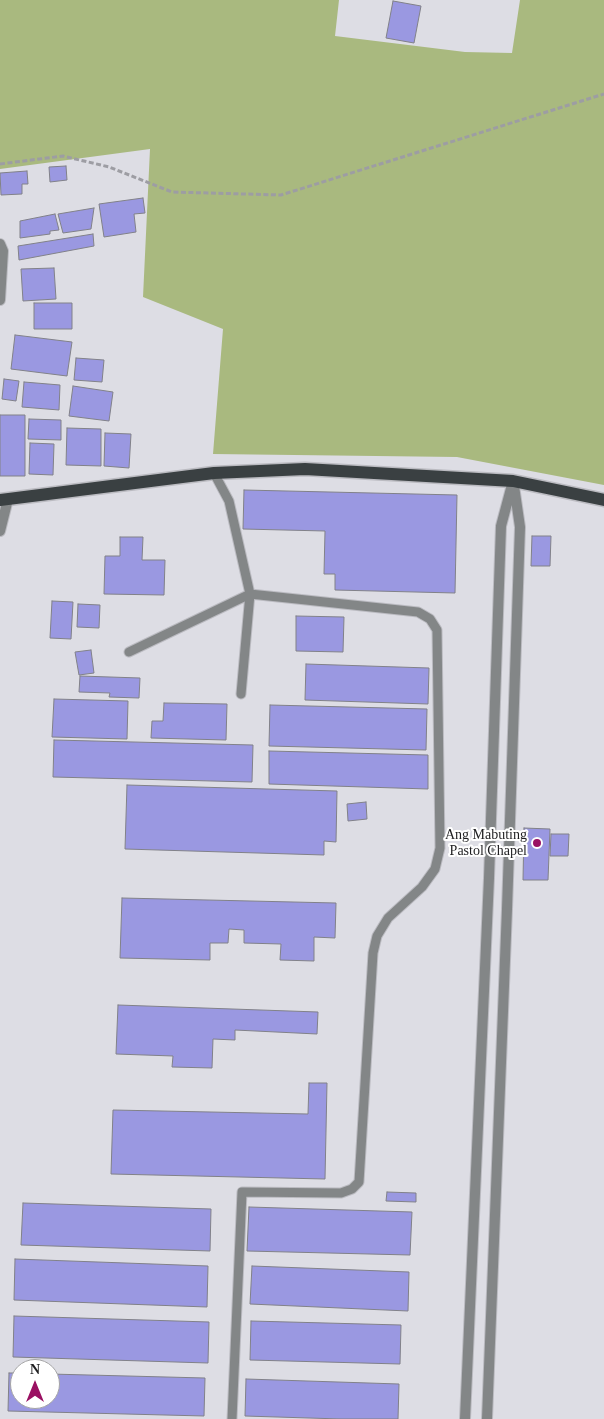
<!DOCTYPE html>
<html>
<head>
<meta charset="utf-8">
<style>
  body { margin:0 }
  #map { position:relative; width:604px; height:1419px; overflow:hidden; background:#dddde4; font-family:Georgia,serif }
  canvas { display:block }
  .north { position:absolute; left:10px; top:1359px; width:50px; height:50px; box-sizing:border-box; background:#fff; border:1px solid #a5a5a6; border-radius:50%; rotate:0deg; font-size:14px; font-weight:700; line-height:20px; text-align:center; color:#1e1e20 }
  .north::after { content:''; display:block; margin:auto; width:18px; height:22px; background:#9a1062; clip-path:polygon(50% 0,100% 100%,50% 72%,0 100%) }
</style>
</head>
<body>
<div id="map">
<canvas width="604" height="1419"></canvas>
<div class="north">N</div>
</div>
<script>
const ctx = document.querySelector('canvas').getContext('2d');
ctx.lineJoin = 'round';
function paint(path, color) { ctx.fillStyle = color; ctx.fill(path, 'evenodd'); }
const shape = rows => new Path2D(rows.map(r => 'M' + r).join(''));
function trace(path, color, width, dash) { ctx.strokeStyle = color; ctx.lineWidth = width; ctx.lineCap = dash ? 'butt' : 'round'; ctx.setLineDash(dash || []); ctx.stroke(path); }
function drawText(font, color, halo, rows, align = 'center') {
  ctx.font = font + ' Georgia,serif'; ctx.lineWidth = 4; ctx.setLineDash([]); ctx.textBaseline = 'middle'; ctx.strokeStyle = halo; ctx.fillStyle = color; for (const [text, x, y, turn = 0] of rows) {
    ctx.save(); ctx.translate(x, y); ctx.rotate((+turn || 0) * Math.PI / 180); ctx.textAlign = isNaN(turn) ? turn : align; if (halo) ctx.strokeText(text, 0, 0); ctx.fillText(text, 0, 0); ctx.restore();
  }
}
paint(shape([
  [0,0,339,0,335,36,465,52,512,53,520,0,604,0,604,485,457,457,213,454,223,329,143,297,150,149,0,169]
]), '#a9b97f');
const building = shape([
  [393,1,421,6,414,43,386,38,393,1],
  [66,166,67,180,50,182,49,167,66,166],
  [27,171,28,184,22,184,22,194,1,195,0,173,27,171],
  [143,198,145,213,134,214,136,232,104,237,99,204,143,198],
  [94,208,91,229,63,233,58,214,94,208],
  [55,214,59,230,50,231,50,234,20,238,20,221,55,214],
  [93,234,94,246,19,260,18,246,93,234],
  [54,268,56,299,23,301,21,269,54,268],
  [34,303,72,303,72,329,34,329,34,303],
  [15,335,72,342,67,376,11,369,15,335],
  [76,358,104,360,102,382,74,380,76,358],
  [4,379,19,381,16,401,2,399,4,379],
  [24,382,60,385,59,410,22,407,24,382],
  [73,386,113,392,109,421,69,416,73,386],
  [0,415,25,415,25,476,0,476,0,415],
  [29,419,61,420,61,440,28,439,29,419],
  [67,428,101,429,101,466,66,465,67,428],
  [105,433,131,434,129,468,104,466,105,433],
  [30,443,54,444,53,475,29,474,30,443],
  [244,490,457,495,455,593,335,590,335,574,324,574,325,531,243,529,244,490],
  [532,536,551,536,550,566,531,566,532,536],
  [120,537,143,537,142,560,165,560,164,595,104,594,105,556,120,556,120,537],
  [52,601,73,602,71,639,50,638,52,601],
  [78,604,100,605,99,628,77,627,78,604],
  [296,616,344,617,343,652,296,651,296,616],
  [91,650,94,673,79,675,75,652,91,650],
  [306,664,429,668,428,704,305,700,306,664],
  [80,676,140,678,139,698,109,697,110,693,79,692,80,676],
  [54,699,128,701,127,739,52,737,54,699],
  [164,703,227,704,226,740,151,738,152,721,163,721,164,703],
  [270,705,427,709,426,750,269,746,270,705],
  [54,740,253,745,252,782,53,777,54,740],
  [269,751,428,755,428,789,269,784,269,751],
  [127,785,337,791,336,842,324,841,324,855,125,849,127,785],
  [366,802,367,819,348,821,347,804,366,802],
  [524,828,550,829,548,880,523,880,524,828],
  [551,834,569,834,568,856,550,856,551,834],
  [122,898,336,903,335,938,314,937,314,961,280,960,281,944,244,943,244,930,229,929,228,943,210,943,210,960,120,958,122,898],
  [118,1005,318,1012,317,1034,235,1030,235,1040,213,1039,212,1068,172,1067,173,1056,116,1054,118,1005],
  [309,1083,327,1083,325,1179,111,1174,113,1110,308,1114,309,1083],
  [387,1192,416,1193,416,1202,386,1201,387,1192],
  [23,1203,211,1209,210,1251,21,1245,23,1203],
  [249,1207,412,1212,410,1255,247,1251,249,1207],
  [15,1259,208,1266,207,1307,14,1300,15,1259],
  [252,1266,409,1272,408,1311,250,1304,252,1266],
  [14,1316,209,1322,208,1363,13,1357,14,1316],
  [251,1321,401,1325,400,1364,250,1360,251,1321],
  [9,1373,20,1373,20,1399,50,1399,50,1374,205,1378,204,1416,8,1411,9,1373],
  [246,1379,399,1384,398,1419,341,1419,245,1416,246,1379]
]);
paint(building, '#9a98e1');
trace(building, '#818188', 1);
const service = shape([
  [214,473,229,501,250,594,418,612,430,619,437,630,440,848,435,869,422,887,388,918,377,936,373,953,359,1182,352,1189,341,1193,242,1192,232,1419],
  [129,652,250,594],
  [241,694,250,594]
]);
const minor = shape([
  [0,244,3,251,0,300],
  [0,531,8,499],
  [465,1419,489,878,501,526,513,481],
  [487,1419,507,909,520,527,514,486]
]);
const primary = shape([
  [0,500,214,473,305,469,513,481,604,500]
]);
trace(service, '#bbbbc1', 11);
trace(minor, '#bbbbc1', 12);
trace(primary, '#bbbbc1', 15);
trace(shape([
  [0,164,63,156,109,167,172,192,281,195,604,94]
]), '#9d9da3', 3, [5, 2.5]);
trace(service, '#838687', 9);
trace(minor, '#838687', 10);
trace(primary, '#3a4042', 12);
for (const [x, y, r, color] of [
  [537,843,5,"#9a1062"]
]) { const dot = new Path2D(); dot.arc(x, y, r, 0, 2 * Math.PI); ctx.fillStyle = color; ctx.fill(dot); trace(dot, '#fff', 2); }
drawText('14px', '#1e1e20', '#fff', [
  ["Ang Mabuting",527,835],
  ["Pastol Chapel",527,851]
], 'right');
</script>
</body>
</html>
